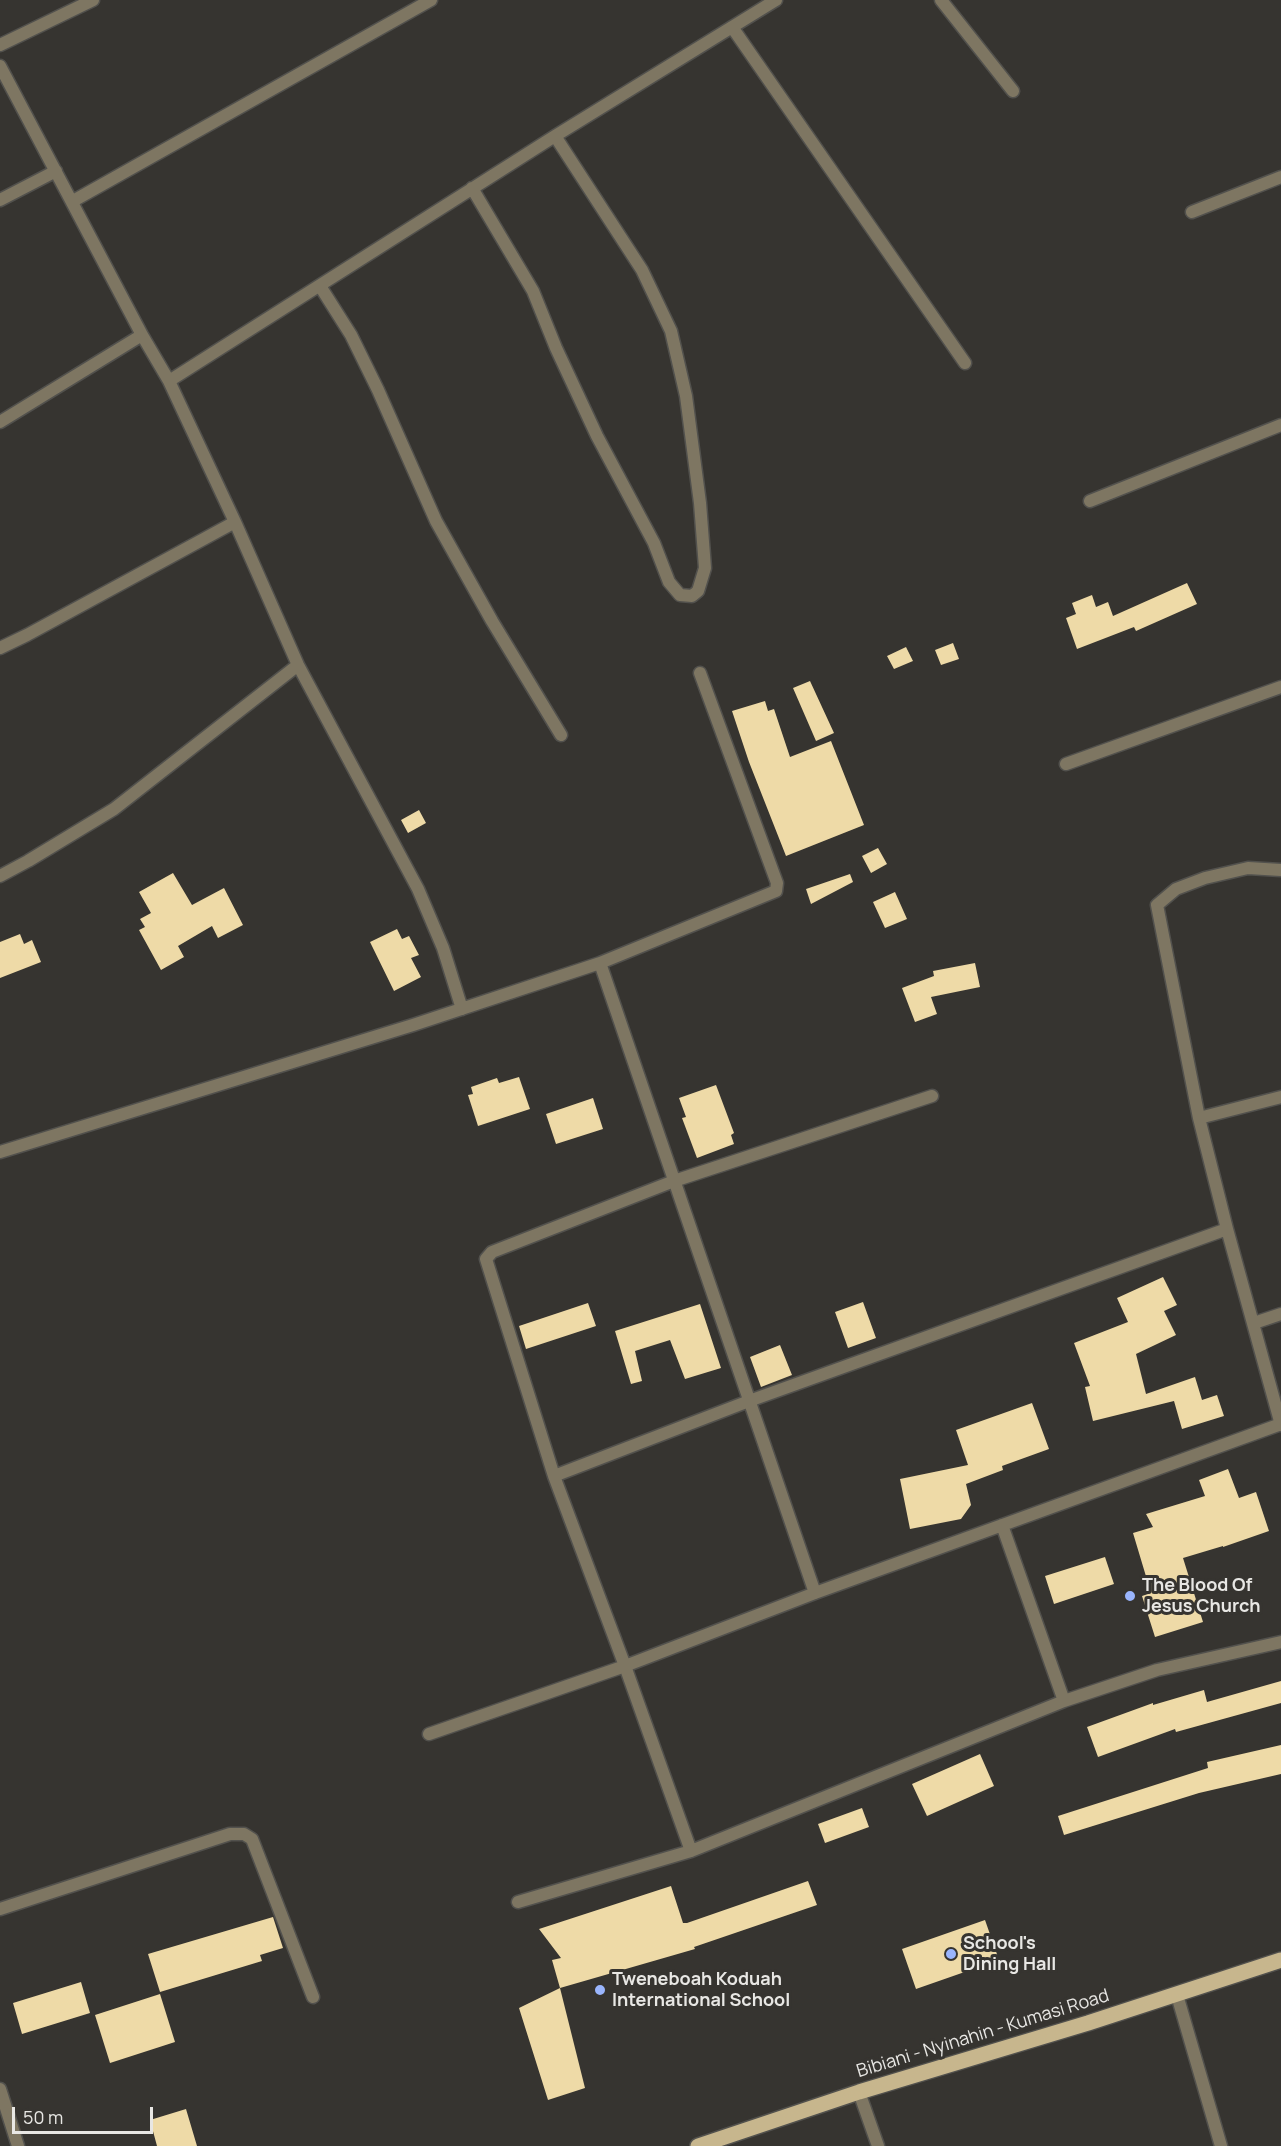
<!DOCTYPE html>
<html>
<head>
<meta charset="utf-8">
<style>
  body { margin:0 }
  #map { position:relative; width:1281px; height:2146px; overflow:hidden; background:#363430; font-family:Manrope,sans-serif }
  canvas { display:block }
  .scale { position:absolute; left:12px; top:2107px; width:141px; height:27px; box-sizing:border-box; border:3px solid #e8e7e4; border-top:0; padding-left:8px; font-size:18px; line-height:21px; white-space:nowrap; color:#e8e7e4; -webkit-text-stroke:4px #363430; paint-order:stroke }
</style>
</head>
<body>
<div id="map">
<canvas width="1281" height="2146"></canvas>
<div class="scale">50 m</div>
</div>
<script>
const ctx = document.querySelector('canvas').getContext('2d');
ctx.lineJoin = 'round';
function paint(path, color) { ctx.fillStyle = color; ctx.fill(path, 'evenodd'); }
const shape = rows => new Path2D(rows.map(r => 'M' + r).join(''));
function trace(path, color, width, dash) { ctx.strokeStyle = color; ctx.lineWidth = width; ctx.lineCap = dash ? 'butt' : 'round'; ctx.setLineDash(dash || []); ctx.stroke(path); }
function drawText(font, color, halo, rows, align = 'center') {
  ctx.font = font + ' Manrope,sans-serif'; ctx.lineWidth = 6; ctx.setLineDash([]); ctx.textBaseline = 'middle'; ctx.strokeStyle = halo; ctx.fillStyle = color; for (const [text, x, y, turn = 0] of rows) {
    ctx.save(); ctx.translate(x, y); ctx.rotate((+turn || 0) * Math.PI / 180); ctx.textAlign = isNaN(turn) ? turn : align; if (halo) ctx.strokeText(text, 0, 0); ctx.fillText(text, 0, 0); ctx.restore();
  }
}
paint(shape([
  [1187,583,1197,604,1136,631,1134,627,1077,649,1066,618,1076,614,1072,603,1092,595,1096,607,1108,602,1113,616],
  [953,643,959,659,941,665,935,650],
  [906,647,913,661,894,669,887,656],
  [810,681,834,733,816,741,793,688],
  [765,701,768,711,774,709,790,757,831,741,864,825,786,856,749,762,732,711],
  [419,810,426,823,408,833,401,820],
  [878,848,887,864,871,873,862,856],
  [173,873,192,905,224,888,243,925,218,938,212,926,178,946,184,957,161,970,139,930,145,927,140,919,151,913,139,892],
  [850,874,853,882,811,904,806,889],
  [895,892,907,919,885,928,873,902],
  [397,929,402,939,409,936,419,955,411,958,421,977,394,991,370,942],
  [20,934,24,944,32,940,41,962,0,978,0,942],
  [975,963,980,987,931,997,937,1014,915,1022,902,988,934,976,933,971],
  [519,1077,530,1109,478,1126,468,1095,473,1094,471,1087,497,1078,499,1083],
  [716,1085,734,1133,731,1135,734,1144,697,1158,682,1118,686,1117,679,1098],
  [593,1098,603,1129,556,1144,546,1114],
  [1163,1277,1177,1305,1164,1311,1176,1335,1136,1354,1146,1394,1195,1377,1202,1400,1217,1395,1224,1416,1182,1429,1174,1401,1093,1421,1085,1387,1090,1386,1074,1343,1128,1322,1117,1298],
  [863,1302,876,1338,848,1348,835,1312],
  [588,1303,596,1326,526,1349,519,1326],
  [700,1304,721,1368,685,1379,670,1340,635,1351,642,1381,631,1384,615,1331],
  [780,1345,792,1375,761,1387,750,1357],
  [1032,1403,1049,1449,1002,1466,1003,1470,966,1484,971,1505,961,1519,910,1529,900,1479,968,1465,956,1430],
  [1228,1469,1239,1498,1256,1492,1269,1531,1223,1547,1223,1546,1183,1558,1203,1622,1155,1637,1142,1596,1151,1593,1133,1533,1153,1527,1146,1514,1205,1496,1199,1480],
  [1105,1557,1114,1584,1054,1604,1045,1576],
  [1281,1681,1281,1703,1176,1732,1175,1729,1098,1757,1087,1727,1153,1703,1153,1705,1204,1690,1207,1702],
  [1281,1745,1281,1774,1199,1793,1064,1835,1058,1816,1208,1768,1207,1762],
  [980,1754,994,1786,927,1816,912,1784],
  [862,1808,869,1827,825,1843,818,1824],
  [808,1881,817,1905,694,1947,695,1949,560,1988,552,1960,561,1958,539,1929,671,1886,683,1923,687,1923],
  [273,1917,283,1948,260,1955,262,1961,160,1992,148,1954],
  [985,1920,999,1960,916,1989,902,1949],
  [81,1982,90,2013,22,2034,13,2003],
  [560,1988,585,2088,548,2100,519,2008],
  [160,1994,175,2042,110,2063,95,2015],
  [186,2109,197,2146,157,2146,150,2120]
]), '#eedaa7');
const street = shape([
  [941,0,1013,91],
  [732,27,965,363],
  [0,45,93,0],
  [0,66,142,335,169,381,235,522,298,665,418,889,443,948,462,1009],
  [472,188,533,291,556,348,597,436,654,543,669,582,680,595,692,596,698,591,705,568,700,503,686,396,671,331,642,270,555,136],
  [0,200,56,171],
  [73,201,431,0],
  [1192,212,1281,177],
  [320,286,351,335,378,390,436,521,492,621,561,735],
  [169,381,555,136,776,0],
  [0,422,142,335],
  [1090,501,1281,425],
  [0,648,27,635,235,522],
  [1066,764,1281,687],
  [1281,870,1248,868,1205,878,1176,889,1157,905,1199,1118,1227,1229,1281,1425],
  [0,876,28,861,114,809,298,665],
  [600,963,815,1593],
  [1199,1118,1281,1097],
  [0,1152,413,1025,600,963,776,891,777,883,700,673],
  [1254,1323,1281,1314],
  [554,1476,749,1401,1227,1229],
  [1002,1525,1064,1701],
  [429,1734,625,1666,815,1593,1281,1424],
  [691,1851,625,1666,554,1476,486,1259,492,1252,674,1181,932,1096],
  [518,1902,691,1851,1064,1701,1157,1670,1281,1642],
  [0,1909,230,1834,244,1834,252,1839,313,1997],
  [1177,1995,1221,2146],
  [0,2089,18,2146],
  [859,2092,878,2146]
]);
const primary = shape([
  [698,2146,859,2092,1088,2023,1281,1960]
]);
trace(street, '#52514d', 15);
trace(primary, '#52514d', 18);
trace(street, '#7e7662', 12);
trace(primary, '#c7b68d', 15);
for (const [x, y, r, color] of [
  [1130,1596,6,"#9ab5fd"],
  [951,1954,6,"#9ab5fd"],
  [600,1990,6,"#9ab5fd"]
]) { const dot = new Path2D(); dot.arc(x, y, r, 0, 2 * Math.PI); ctx.fillStyle = color; ctx.fill(dot); trace(dot, '#363430', 2); }
drawText('bold 18px', '#e8e7e4', '#363430', [
  ["The Blood Of",1142,1586],
  ["Jesus Church",1142,1607],
  ["School's",963,1944],
  ["Dining Hall",963,1965],
  ["Tweneboah Koduah",612,1980],
  ["International School",612,2001]
], 'left');
drawText('18px', '#e8e7e4', '#363430', [
  ["Bibiani - Nyinahin - Kumasi Road",983,2034,-17]
]);
</script>
</body>
</html>
